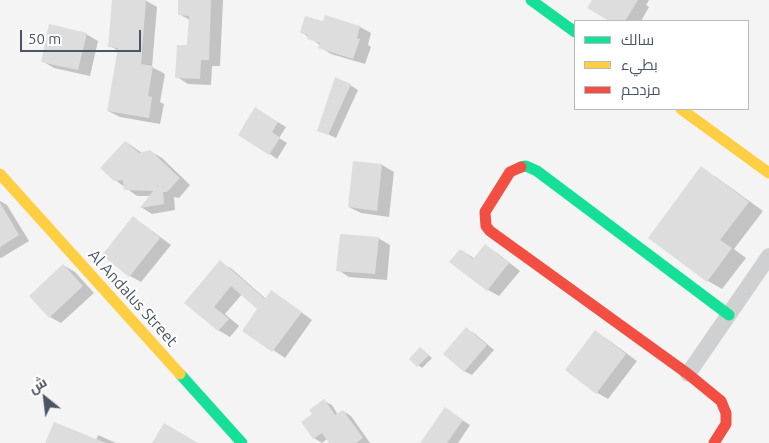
<!DOCTYPE html>
<html>
<head>
<meta charset="utf-8">
<style>
  body { margin:0 }
  #map { position:relative; width:769px; height:443px; overflow:hidden; background:#f4f4f4; font-family:Ubuntu,Cairo,sans-serif }
  canvas { display:block }
  .legend { position:absolute; left:574px; top:20px; width:175px; height:90px; box-sizing:border-box; background:#fff; border:1px solid #b7bbc0; margin:0; padding:6px 9px; list-style:none; font-size:15px; color:#4a5661 }
  .legend li { display:flex; align-items:center; gap:10px; height:25px }
  .legend b { width:25px; border:1px solid #b7bbc0 }
  .north { position:absolute; left:20px; top:373px; width:50px; height:50px; -webkit-text-stroke:4px #fff; paint-order:stroke; rotate:331deg; font-size:14px; font-weight:700; line-height:20px; text-align:center; color:#4a5661 }
  .north::after { content:''; display:block; margin:auto; width:18px; height:22px; background:#4a5661; clip-path:polygon(50% 0,100% 100%,50% 72%,0 100%) }
  .scale { position:absolute; left:20px; top:30px; width:121px; height:22px; box-sizing:border-box; border:2px solid #4a5661; border-top:0; padding-left:6px; font-size:15px; line-height:18px; white-space:nowrap; color:#4a5661; -webkit-text-stroke:4px #fff; paint-order:stroke }
</style>
</head>
<body>
<div id="map">
<canvas width="769" height="443"></canvas>
<ul class="legend">
<li><b style="height:6px;background:#16e098"></b>سالك</li>
<li><b style="height:6px;background:#ffcf43"></b>بطيء</li>
<li><b style="height:6px;background:#f24e42"></b>مزدحم</li>
</ul>
<div class="north">ش</div>
<div class="scale">50 m</div>
</div>
<script>
const ctx = document.querySelector('canvas').getContext('2d');
ctx.lineJoin = 'round';
function paint(path, color) { ctx.fillStyle = color; ctx.fill(path, 'evenodd'); }
const shape = rows => new Path2D(rows.map(r => 'M' + r).join(''));
function trace(path, color, width, dash) { ctx.strokeStyle = color; ctx.lineWidth = width; ctx.lineCap = dash ? 'butt' : 'round'; ctx.setLineDash(dash || []); ctx.stroke(path); }
function drawText(font, color, halo, rows, align = 'center') {
  ctx.font = font + ' Ubuntu,sans-serif'; ctx.lineWidth = 4; ctx.setLineDash([]); ctx.textBaseline = 'middle'; ctx.strokeStyle = halo; ctx.fillStyle = color; for (const [text, x, y, turn = 0] of rows) {
    ctx.save(); ctx.translate(x, y); ctx.rotate((+turn || 0) * Math.PI / 180); ctx.textAlign = isNaN(turn) ? turn : align; if (halo) ctx.strokeText(text, 0, 0); ctx.fillText(text, 0, 0); ctx.restore();
  }
}
paint(shape([
  [113,0,145,0,157,7,152,67,165,74,160,102,164,104,160,124,120,117,108,111,119,51,110,46],
  [180,0,223,0,220,66,212,66,211,85,188,84,177,77,188,47,190,20,179,14],
  [593,0,649,0,646,5,649,7,641,21,611,21,588,8],
  [326,16,360,27,371,33,368,45,371,47,365,64,331,54,320,47,320,45,301,32,324,23],
  [86,34,98,41,90,76,54,68,42,61],
  [350,85,358,90,336,138,319,130],
  [256,109,286,127,279,138,287,143,277,159,270,154],
  [126,142,142,153,150,151,162,158,190,185,179,198,174,197,175,210,152,214,141,207,150,196,137,196,115,180],
  [354,162,382,165,394,172,389,217,361,213,349,207],
  [701,168,716,177,763,211,734,249,746,258,722,289,708,281],
  [0,201,7,205,29,241,1,258,0,257],
  [133,218,144,225,171,245,141,282,130,276],
  [378,238,390,245,387,280,349,277,338,270],
  [485,246,497,253,520,271,499,296,488,290,461,250,475,259],
  [220,262,232,269,266,299,283,299,312,320,285,358,244,330,259,309,242,294,225,314,239,326,230,337,218,330,186,302],
  [63,265,75,272,94,293,61,323,50,317],
  [466,329,474,333,494,350,472,375,464,371],
  [595,332,607,339,637,361,608,399,596,392],
  [420,348,432,358,422,368,410,359],
  [324,401,332,405,338,415,343,411,351,416,370,443,330,443,327,439,322,443,314,438,313,414],
  [453,414,470,425,458,443,427,443],
  [98,435,116,443,46,443,96,440]
]), '#0003');
paint(shape([
  [112,0,146,0,141,64,153,66,148,96,152,97,149,118,107,111,118,48,108,47],
  [178,0,211,0,209,60,201,60,200,79,175,78,177,45,187,45,189,16,178,15],
  [592,0,638,0,625,21,609,21,587,8],
  [325,15,360,26,357,38,360,39,353,59,318,48,320,43,307,39,308,35,300,33,305,16,323,21],
  [49,24,87,33,78,70,41,62],
  [335,77,351,84,328,135,317,131],
  [255,107,278,122,272,132,280,138,269,155,238,135],
  [125,141,139,153,150,150,180,178,167,192,163,192,164,204,140,208,153,191,124,190,123,180,114,181,100,168],
  [353,161,382,164,377,211,348,207],
  [701,166,749,202,720,240,732,248,707,282,648,238],
  [0,203,19,235,0,247],
  [133,216,160,238,129,277,102,255],
  [340,234,379,237,375,274,336,271],
  [485,244,509,263,487,291,449,262,460,249,473,259],
  [220,260,265,299,271,290,302,312,272,352,242,331,257,309,231,286,214,307,229,319,218,331,184,303],
  [63,264,83,286,49,318,29,296],
  [466,327,487,345,464,372,443,354],
  [595,330,626,354,596,394,565,370],
  [420,347,429,355,417,367,409,359],
  [324,399,335,415,343,410,363,438,356,443,329,443,322,433,313,439,301,422,312,414,309,410],
  [445,407,463,420,447,443,420,443],
  [54,422,106,443,45,443],
  [164,423,198,443,152,443]
]), '#ddddde');
trace(shape([
  [688,374,769,256]
]), '#ced0d2', 16);
trace(shape([
  [531,0,575,32],
  [521,167,526,166,537,171,729,315],
  [180,374,242,443]
]), '#16e098', 11);
trace(shape([
  [681,109,769,173],
  [0,174,180,374]
]), '#ffcf43', 11);
trace(shape([
  [521,167,510,172,485,212,486,226,490,231,688,374,721,401,726,413,726,424,714,443]
]), '#f24e42', 11);
drawText('16px', '#4a5661', '#fff', [
  ["Al Andalus Street",133,298,48]
]);
</script>
</body>
</html>
